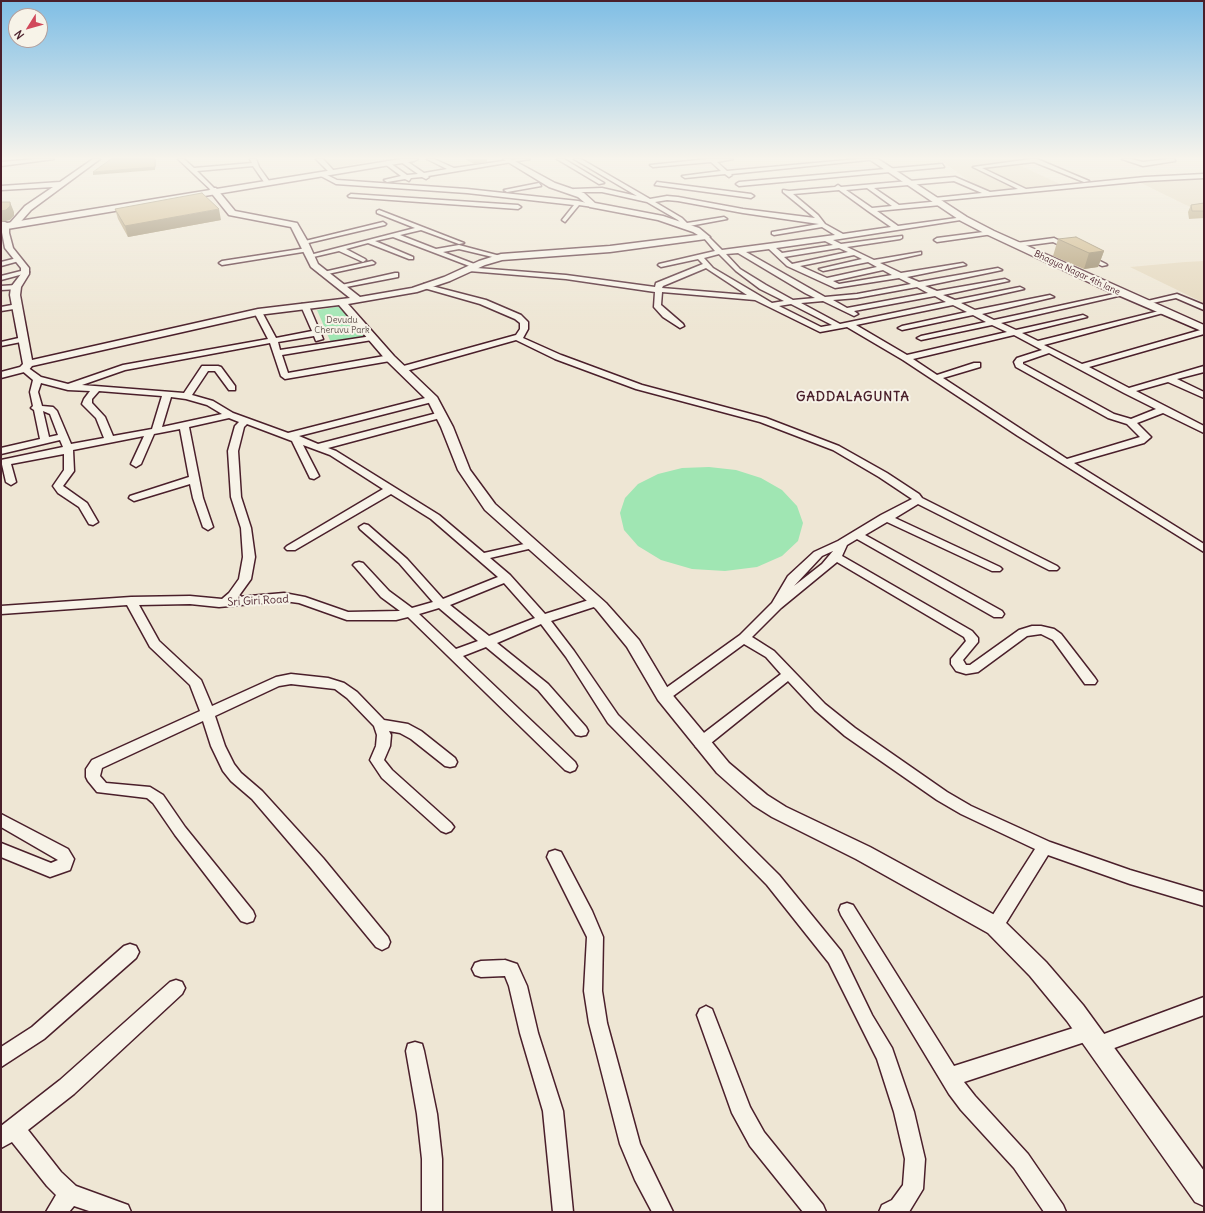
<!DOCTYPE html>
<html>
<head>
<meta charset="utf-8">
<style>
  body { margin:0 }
  #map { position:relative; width:1205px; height:1213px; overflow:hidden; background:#eee6d4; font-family:Delius,sans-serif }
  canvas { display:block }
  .frame { position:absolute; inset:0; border:2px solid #4a1f2b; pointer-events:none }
  .north { position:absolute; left:8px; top:8px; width:40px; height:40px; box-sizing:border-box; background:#f7f3e8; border:1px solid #b29e9c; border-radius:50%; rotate:233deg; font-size:11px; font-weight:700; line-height:16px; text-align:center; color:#4a1f2b }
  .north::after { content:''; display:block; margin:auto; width:14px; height:18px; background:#d1495b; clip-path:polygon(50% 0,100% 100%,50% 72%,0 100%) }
</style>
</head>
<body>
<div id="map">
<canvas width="1205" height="1213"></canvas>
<div class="frame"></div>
<div class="north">N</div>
</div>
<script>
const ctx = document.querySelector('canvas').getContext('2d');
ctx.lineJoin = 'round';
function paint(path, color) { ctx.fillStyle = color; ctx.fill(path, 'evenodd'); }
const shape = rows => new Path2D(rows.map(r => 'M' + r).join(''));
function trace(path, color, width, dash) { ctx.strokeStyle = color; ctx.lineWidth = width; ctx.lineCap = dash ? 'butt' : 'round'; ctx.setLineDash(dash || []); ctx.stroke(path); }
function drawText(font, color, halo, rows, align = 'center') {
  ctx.font = font + ' Delius,sans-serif'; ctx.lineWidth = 4; ctx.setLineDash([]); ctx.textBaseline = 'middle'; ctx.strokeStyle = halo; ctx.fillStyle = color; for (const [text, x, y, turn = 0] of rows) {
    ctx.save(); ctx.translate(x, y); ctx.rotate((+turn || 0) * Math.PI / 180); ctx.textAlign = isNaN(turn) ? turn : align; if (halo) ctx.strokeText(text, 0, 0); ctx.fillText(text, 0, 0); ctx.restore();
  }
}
paint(shape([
  [322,159,386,159,331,168],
  [939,159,1042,159,1015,163,1060,184,984,192],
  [1188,178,1204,178,1204,206,1190,207,1139,182],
  [1204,261,1204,303,1130,267,1185,262]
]), '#e4d7bc');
paint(shape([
  [347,305,373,340,332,345,317,310],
  [709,467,736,470,761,478,782,490,797,506,803,523,798,541,782,556,757,567,725,571,692,569,661,560,638,546,624,530,620,513,625,498,638,484,658,474,682,468]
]), '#a0e6b3');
const minor = shape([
  [36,159,54,159,1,166,1,162,36,159],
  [178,159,184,159,194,168,252,163,250,159,256,159,259,167,269,181,264,182,253,166,197,171,215,189,215,191,213,192,178,159],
  [427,159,434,159,454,168,517,159,530,159,428,176,429,177,426,179,422,177,411,178,409,181,405,179,387,182,384,180,401,176,385,164,387,161,407,175,418,174,401,162,401,160,405,160,424,173,447,169,427,159],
  [557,159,564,159,604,183,599,184,557,159],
  [574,159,581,159,650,199,667,196,678,197,743,209,815,218,783,192,783,190,789,191,835,187,838,185,841,187,955,177,990,192,1018,189,973,167,1031,159,1037,159,1089,181,1084,182,1034,162,982,168,1026,189,1145,177,1204,174,1204,178,1145,181,936,201,934,200,934,198,982,193,954,181,874,188,899,205,941,201,944,203,941,205,877,211,898,226,964,217,967,219,833,240,841,244,902,236,902,238,900,239,847,247,874,260,921,252,921,254,880,263,901,273,963,263,966,265,907,277,919,282,998,268,1002,270,925,286,937,291,1005,279,1009,281,943,295,955,300,1020,287,1024,289,961,303,975,310,1050,295,1054,297,982,314,994,320,1123,292,1127,294,1001,323,1016,330,1083,315,1087,317,1022,333,1038,341,1163,310,1167,312,1044,345,1082,364,1204,329,1204,334,1089,367,1129,388,1204,366,1204,372,1177,379,1204,392,1204,398,1168,382,1136,391,1204,426,1204,433,1163,413,1137,423,1151,437,1144,443,1074,463,1204,544,1204,552,1018,436,903,360,847,327,820,332,755,300,662,292,661,305,683,324,684,326,680,328,663,317,654,307,655,292,566,279,469,271,465,269,472,267,393,237,375,241,413,257,413,259,409,259,368,243,346,249,365,259,366,260,363,262,339,251,309,258,306,256,415,228,377,213,377,211,379,210,464,243,459,244,421,230,400,235,436,249,459,245,504,257,501,259,459,249,443,252,477,265,477,268,566,275,655,287,656,283,703,264,698,259,661,267,658,265,659,264,715,251,704,238,704,236,708,236,722,250,835,235,822,227,774,235,772,234,772,232,819,224,743,213,678,201,667,200,655,202,682,218,687,223,724,217,727,219,684,227,678,220,647,202,602,192,572,192,571,191,574,189,602,188,637,196,574,159],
  [867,188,892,206,872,208,846,190,867,188],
  [839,190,868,211,891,227,843,234,825,224,818,215,793,194,839,190],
  [825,241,833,245,782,253,776,248,825,241],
  [839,248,848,252,792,264,784,257,839,248],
  [769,249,787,266,835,288,899,278,911,284,857,294,825,297,746,252,769,249],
  [738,253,805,293,815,298,793,300,766,285,740,269,726,254,738,253],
  [719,254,736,271,760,289,784,301,772,303,762,297,713,268,704,258,719,254],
  [854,255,862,259,819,269,823,271,868,262,877,267,827,278,800,266,854,255],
  [706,268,709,270,747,295,662,288,663,286,706,268],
  [883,270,892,275,839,284,833,281,883,270],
  [917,287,928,293,847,308,833,300,857,298,917,287],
  [935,296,946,302,840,324,801,303,823,301,854,316,858,314,854,311,935,296],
  [791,304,832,325,821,327,779,306,791,304],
  [953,305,967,312,902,326,898,328,902,330,973,315,986,322,921,336,917,338,921,340,992,325,1007,332,907,355,856,325,953,305],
  [1014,335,1042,350,1017,358,1014,362,1016,367,1108,418,1127,424,1140,437,1067,459,943,378,980,367,980,363,974,363,937,375,913,359,1014,335],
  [1049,353,1124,393,1156,409,1131,419,1114,414,1023,364,1023,362,1049,353],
  [708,159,733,159,717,162,727,171,858,159,878,159,731,174,732,175,729,177,725,174,685,178,682,176,721,171,711,162,653,167,650,165,708,159],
  [1122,159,1131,159,1143,162,1168,159,1174,159,1175,161,1143,166,1122,159],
  [942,164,944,167,739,186,736,184,739,182,942,164],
  [319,173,323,173,337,180,467,189,578,201,596,205,593,207,579,205,565,222,562,220,574,205,467,193,336,184,319,175,319,173],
  [657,182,751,194,754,196,751,198,655,185,657,182],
  [539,183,541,186,507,192,504,190,539,183],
  [351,194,518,205,521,207,518,209,349,197,348,196,351,194],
  [383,222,386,224,385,225,304,244,301,242,383,222],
  [991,231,993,232,993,234,937,242,934,240,937,238,991,231],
  [1054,238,1106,264,1107,265,1102,266,1053,242,1016,247,1013,245,1016,243,1054,238],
  [307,248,310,250,309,251,222,265,219,263,222,261,307,248],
  [17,258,20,260,19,261,1,266,1,262,17,258],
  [372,261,375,263,374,264,323,275,319,273,372,261],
  [25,270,29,272,27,273,1,280,1,276,25,270],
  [395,273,398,273,398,277,341,288,337,286,395,273],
  [424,284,486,300,521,315,528,322,528,329,523,338,561,355,642,385,766,418,839,446,887,473,919,494,922,498,1057,566,1059,568,1057,570,1049,570,918,504,895,518,1000,567,1002,569,1000,571,992,571,887,522,865,535,1002,611,1004,614,1002,617,994,617,857,539,847,545,842,556,972,631,978,638,978,642,963,660,966,665,970,665,1019,630,1032,626,1041,626,1054,629,1061,634,1095,678,1097,681,1095,684,1085,684,1053,640,1041,634,1027,636,978,672,966,674,956,671,951,664,951,659,966,641,964,637,837,562,781,608,752,637,774,651,825,704,855,728,947,792,971,806,1050,842,1130,870,1204,892,1204,906,1130,884,1048,855,1001,931,995,933,989,931,987,926,989,921,1035,849,961,814,937,800,845,736,815,710,788,681,706,747,701,748,696,747,694,743,696,739,781,674,766,657,744,644,669,699,659,699,657,696,659,693,740,635,772,603,788,576,814,552,838,541,881,515,912,499,879,477,833,450,760,422,636,389,555,359,516,340,406,371,400,371,400,367,516,335,520,329,520,323,515,319,480,304,424,288,424,284],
  [833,551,822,564,794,586,822,556,833,551],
  [16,285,20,287,19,289,1,290,1,286,16,285],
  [1177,294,1204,305,1204,310,1176,298,1143,305,1139,303,1177,294],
  [17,304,20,304,20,308,1,311,1,307,17,304],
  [302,304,309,306,323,339,316,341,314,336,278,342,280,350,372,336,376,338,372,340,282,355,288,373,390,355,394,358,390,361,285,379,281,376,270,343,125,370,82,385,184,393,202,366,218,366,221,367,235,386,235,390,229,390,215,371,208,371,192,395,213,401,233,413,288,433,433,396,436,397,436,401,299,436,318,444,441,412,444,413,444,417,328,448,336,451,439,515,484,553,533,542,537,543,539,545,537,547,490,558,510,575,545,614,592,599,600,599,602,602,600,605,551,621,574,651,618,715,779,875,841,951,872,1015,892,1048,914,1112,925,1159,923,1189,909,1212,879,1212,882,1205,892,1200,903,1185,905,1159,894,1112,877,1059,829,963,767,885,608,723,566,657,541,624,497,643,548,684,586,727,588,731,586,735,581,736,576,735,538,690,486,647,463,656,575,762,577,766,575,770,570,772,565,770,408,617,396,620,347,620,299,603,284,601,219,607,190,604,139,605,159,641,201,680,212,706,276,677,291,674,328,678,344,683,357,692,384,720,408,724,421,731,455,758,457,762,455,766,450,767,445,766,411,739,400,733,389,731,391,735,390,746,384,760,392,770,451,823,454,827,451,831,446,833,441,831,382,778,370,760,376,746,377,735,374,726,347,698,335,689,291,684,279,686,215,716,225,746,234,764,241,773,262,791,323,858,388,937,390,942,388,947,382,950,376,947,311,868,252,799,231,781,223,771,211,746,203,721,102,768,100,776,106,783,150,787,163,795,185,827,253,911,255,916,253,921,247,923,241,921,175,835,153,803,147,798,97,792,88,781,86,777,86,769,92,760,200,711,190,685,150,647,127,605,1,614,1,606,131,597,190,596,222,599,229,593,239,579,243,557,241,528,231,497,228,451,235,426,239,422,229,418,189,427,203,498,213,527,208,530,203,527,193,498,190,484,134,501,129,498,130,496,189,477,180,429,154,434,141,464,136,467,131,464,144,436,73,450,74,471,63,486,87,503,98,522,93,525,89,524,79,507,58,493,53,486,64,470,64,454,11,464,16,482,11,485,6,482,1,460,63,447,60,440,1,454,1,448,40,439,34,410,31,408,33,406,30,392,33,380,20,369,21,367,27,367,41,377,68,384,123,365,268,339,254,312,258,310,262,312,276,338,312,331,301,306,302,304],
  [41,383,68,390,90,391,84,399,82,404,96,418,104,438,71,444,57,411,53,407,42,406,38,392,41,383],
  [99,391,162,396,152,429,113,436,105,417,92,403,92,399,99,391],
  [171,397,186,399,207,405,222,414,162,427,171,397],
  [43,411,50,414,58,435,49,437,43,411],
  [247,424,292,441,310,478,314,479,319,476,303,445,330,455,383,489,287,546,285,548,287,550,295,550,391,494,431,519,498,577,443,599,407,559,368,525,364,524,359,527,360,529,399,563,433,602,412,608,389,591,363,563,359,562,355,563,353,565,355,567,381,597,400,611,348,612,305,597,284,593,238,597,251,579,255,557,251,528,241,497,238,451,244,427,247,424],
  [504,583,535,618,489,636,450,605,504,583],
  [439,608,478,641,456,649,419,614,439,608],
  [23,337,26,337,26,341,1,346,1,342,23,337],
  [1,814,68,849,74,859,70,870,50,877,1,857,1,843,51,863,58,860,1,827,1,814],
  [555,850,561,852,592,911,603,937,602,991,607,1023,640,1144,673,1212,652,1212,635,1180,620,1144,589,1023,584,991,587,937,547,857,549,852,555,850],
  [847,903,853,905,954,1066,1089,1023,1095,1026,1098,1032,1096,1037,1204,997,1204,1015,1098,1054,1091,1051,1089,1045,1091,1040,964,1082,975,1096,1028,1154,1063,1205,1066,1212,1044,1212,1014,1168,961,1110,949,1094,841,915,839,910,841,905,847,903],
  [130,944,136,946,139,952,136,958,44,1039,1,1067,1,1047,32,1027,124,946,130,944],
  [505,960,517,964,527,986,538,1033,563,1111,573,1212,553,1212,543,1111,520,1033,509,986,505,976,481,977,475,975,472,969,475,963,481,961,505,960],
  [176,980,182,982,185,988,182,994,74,1094,28,1130,61,1172,76,1186,128,1205,131,1212,92,1212,74,1206,69,1212,46,1212,56,1195,47,1186,12,1142,1,1148,1,1126,60,1080,170,982,176,980],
  [706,1006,712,1009,750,1107,764,1132,823,1205,826,1212,803,1212,750,1146,732,1113,697,1015,700,1009,706,1006],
  [415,1042,422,1044,424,1051,437,1114,442,1159,442,1212,422,1212,422,1159,417,1114,406,1051,408,1044,415,1042]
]);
const tertiary = shape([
  [93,159,100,159,31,210,16,227,10,227,10,223,25,206,53,187,1,190,1,186,60,182,93,159],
  [316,159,323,159,334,171,334,173,330,173,316,159],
  [503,159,511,159,555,183,584,193,595,203,663,216,699,228,710,237,706,239,610,252,502,260,485,265,450,281,417,292,348,304,394,356,437,397,453,427,470,470,495,504,606,603,639,640,670,692,729,763,767,795,786,807,870,847,1002,919,1046,962,1083,1005,1204,1171,1204,1206,1195,1202,1067,1021,1030,976,988,933,856,859,772,817,753,805,717,773,658,700,627,647,596,609,485,510,458,470,441,427,428,401,386,360,339,305,258,315,32,366,28,371,1,378,1,372,20,367,23,364,10,295,11,287,21,274,21,268,5,248,1,227,2,222,5,222,9,224,9,233,13,248,29,268,29,274,21,287,20,295,32,360,258,309,350,298,311,267,291,227,229,215,209,190,213,188,216,188,235,211,297,223,308,242,318,264,360,297,412,288,444,277,479,261,501,254,610,246,698,235,693,232,658,220,590,207,578,197,549,187,503,159]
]);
const secondary = shape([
  [401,159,418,159,414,161,1,230,1,224,401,159],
  [869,159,878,159,967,217,994,231,1204,325,1204,332,1097,286,988,235,961,221,869,159]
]);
trace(minor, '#4a1f2b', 3);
trace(tertiary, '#4a1f2b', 3);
trace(secondary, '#4a1f2b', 3);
paint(minor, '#f7f3e8');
paint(tertiary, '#f7f3e8');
paint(secondary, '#f7f3e8');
paint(shape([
  [465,159,487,159,487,162,474,164],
  [1204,203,1204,218,1189,219,1188,212,1191,205],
  [115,209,221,220,128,237,118,219],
  [1058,239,1104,251,1098,267,1084,269,1053,256]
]), '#af9a71');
paint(shape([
  [156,159,155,170,93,175,93,172],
  [473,159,487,159,487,162,474,164],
  [10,202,14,212,14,216,10,220,1,222,1,211],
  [219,209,221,220,128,237,125,226],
  [1104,251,1098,267,1084,269,1089,253]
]), '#8e7d5c');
const building = shape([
  [111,159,155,159,155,167,93,172,111,159],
  [202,193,219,209,125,226,115,209,202,193],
  [1,202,10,202,10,206,6,210,1,211,1,202],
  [1204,203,1204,211,1192,211,1191,205,1204,203],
  [1076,237,1104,251,1089,253,1058,239,1076,237]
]);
paint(building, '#cbb383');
trace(building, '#8e7d5c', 1);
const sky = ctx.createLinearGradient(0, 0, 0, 329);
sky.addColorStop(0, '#7fbee5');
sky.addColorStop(0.48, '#f7f4ec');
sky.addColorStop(1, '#f7f4ec00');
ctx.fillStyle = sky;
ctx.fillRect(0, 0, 1205, 329);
drawText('9px', '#4a1f2b', '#f7f3e8', [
  ["Bhagya Nagar 4th lane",1077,273,25]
]);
drawText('9px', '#60514d', '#f7f3e8', [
  ["Devudu",342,320],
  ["Cheruvu Park",342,330]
]);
drawText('11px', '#4a1f2b', '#f7f3e8', [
  ["Sri Giri Road",258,601,-3]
]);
ctx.letterSpacing = '1px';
drawText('bold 13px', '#4a1f2b', '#f7f3e8', [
  ["GADDALAGUNTA",853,397]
]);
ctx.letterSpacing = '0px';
</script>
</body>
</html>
